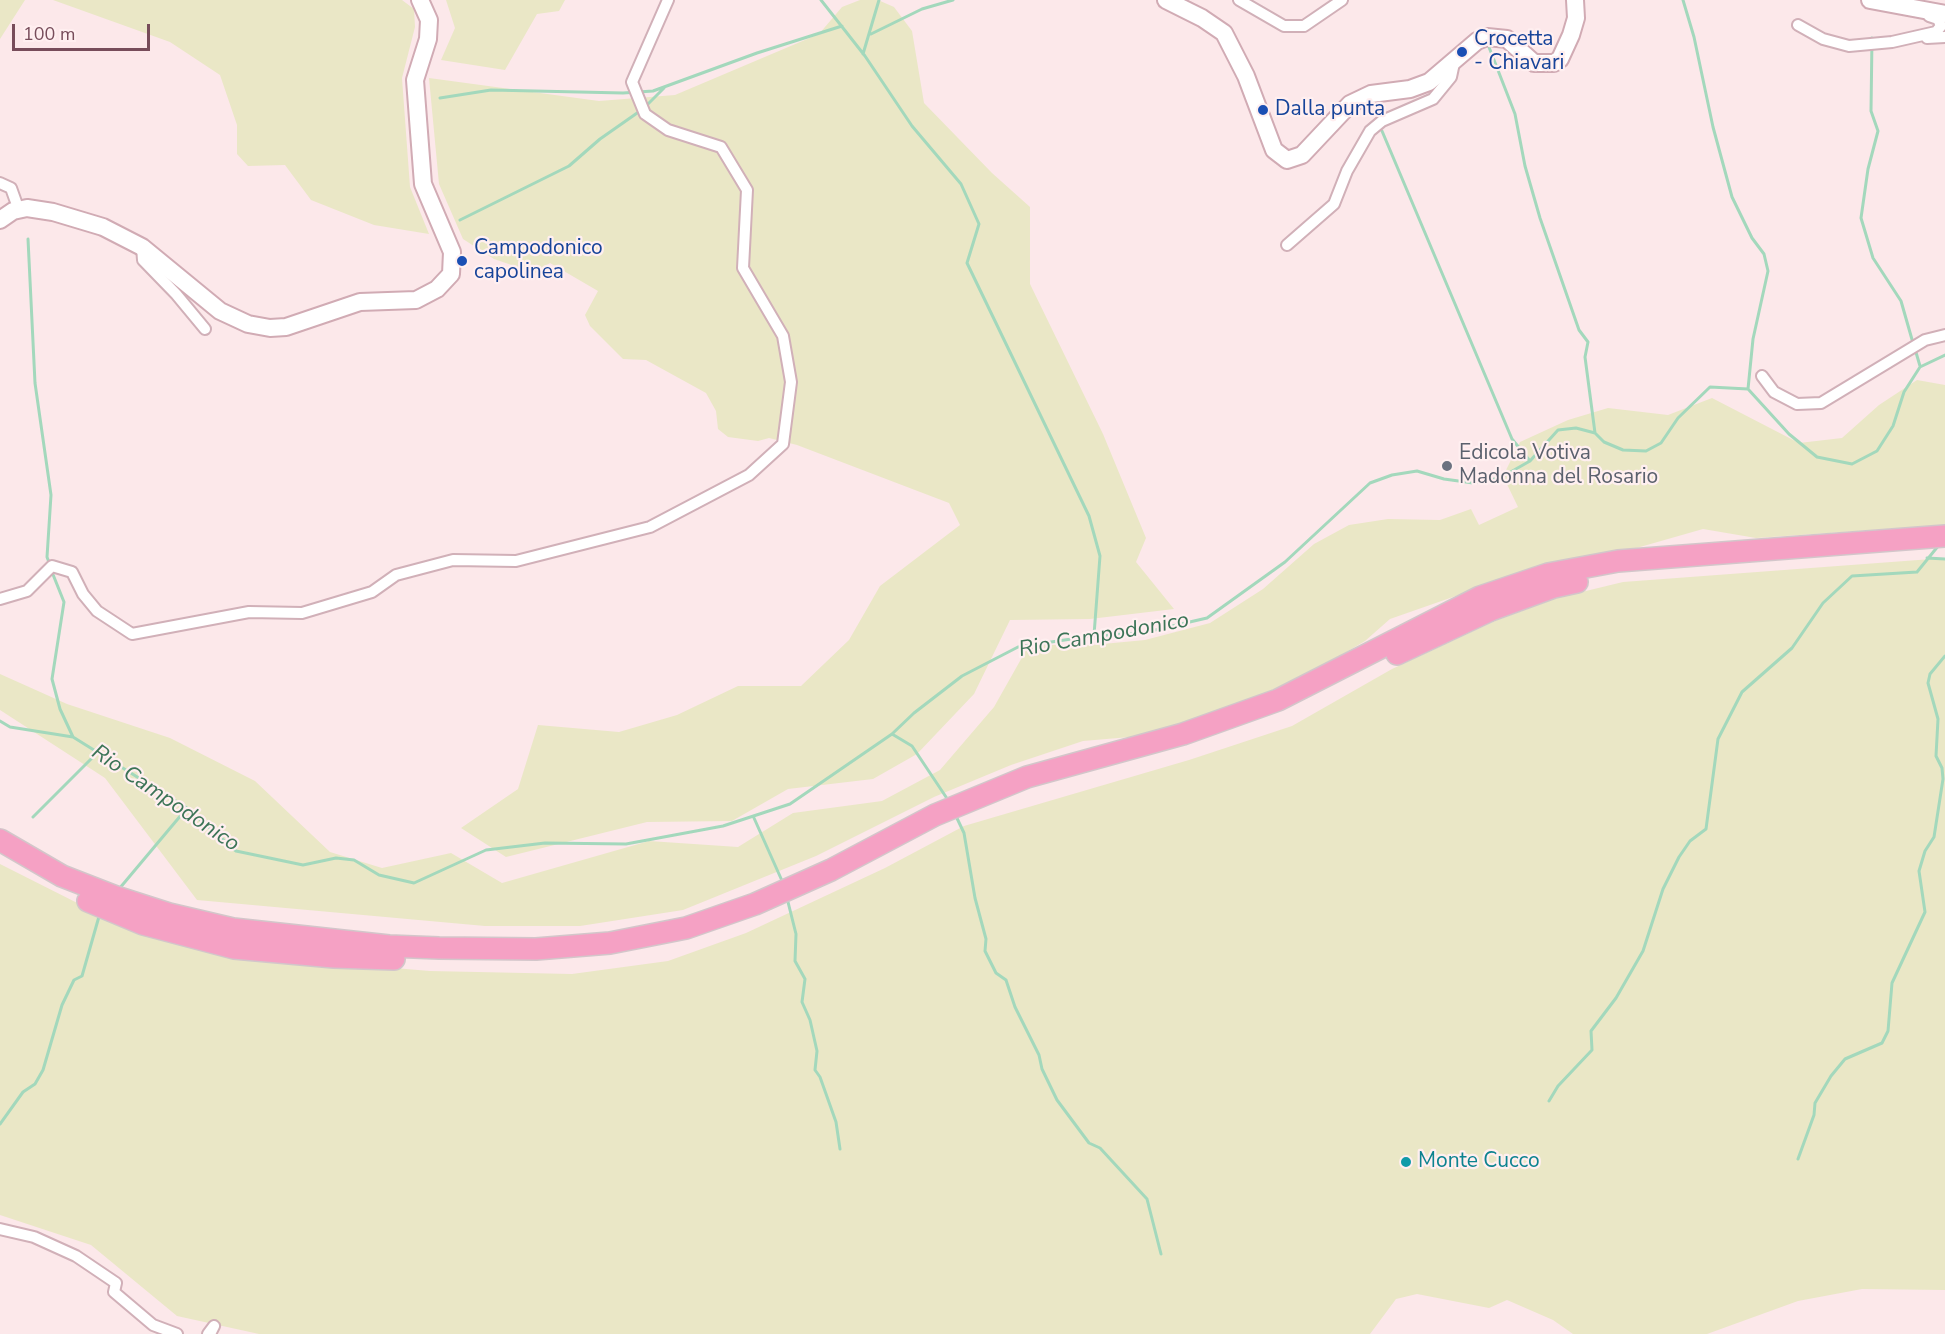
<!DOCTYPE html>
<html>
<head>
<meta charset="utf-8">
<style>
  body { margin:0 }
  #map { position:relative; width:1945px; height:1334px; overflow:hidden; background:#fce8ea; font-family:"Nunito Sans",sans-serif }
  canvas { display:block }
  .scale { position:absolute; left:12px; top:24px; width:138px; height:27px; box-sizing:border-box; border:3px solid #774c5a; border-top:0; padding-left:8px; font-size:18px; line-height:21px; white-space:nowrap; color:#774c5a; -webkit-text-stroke:4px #ffeff0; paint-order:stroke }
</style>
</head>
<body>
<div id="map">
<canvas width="1945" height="1334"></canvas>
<div class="scale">100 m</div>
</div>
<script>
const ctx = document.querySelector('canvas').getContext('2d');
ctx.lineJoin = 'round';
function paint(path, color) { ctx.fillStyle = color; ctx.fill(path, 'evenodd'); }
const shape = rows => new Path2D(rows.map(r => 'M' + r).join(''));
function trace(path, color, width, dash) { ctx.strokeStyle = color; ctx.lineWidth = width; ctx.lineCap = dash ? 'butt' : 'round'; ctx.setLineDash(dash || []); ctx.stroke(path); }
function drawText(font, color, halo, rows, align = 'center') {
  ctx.font = font + ' "Nunito Sans",sans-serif'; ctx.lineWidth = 4.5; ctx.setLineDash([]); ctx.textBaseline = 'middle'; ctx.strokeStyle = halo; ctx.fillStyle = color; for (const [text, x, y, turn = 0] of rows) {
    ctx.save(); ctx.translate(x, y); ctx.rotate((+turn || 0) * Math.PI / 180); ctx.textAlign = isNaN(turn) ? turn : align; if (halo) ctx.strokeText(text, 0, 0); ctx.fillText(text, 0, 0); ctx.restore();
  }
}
paint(shape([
  [0,0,25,0,0,39],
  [53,0,402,0,414,9,415,27,402,78,410,187,429,234,374,225,311,200,285,165,248,166,237,154,237,125,220,75,170,42],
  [446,0,565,0,559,11,537,14,505,70,441,60,455,28],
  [860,0,878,0,894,7,912,31,924,103,992,173,1030,207,1030,284,1103,434,1146,538,1136,562,1174,609,1090,619,1010,620,974,694,917,754,873,779,788,789,732,821,647,822,506,857,461,828,518,789,538,725,619,732,677,715,738,686,801,686,849,640,880,586,960,525,949,503,797,445,769,438,758,441,728,437,718,429,716,411,706,393,646,360,623,359,590,326,585,315,598,291,550,263,535,273,494,259,463,239,439,184,429,78,599,101,675,95,819,34,842,7],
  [1917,380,1945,385,1945,525,1756,538,1703,529,1633,549,1553,562,1390,619,1365,641,1306,676,1233,709,1142,736,1083,741,1011,765,934,797,816,856,683,910,580,926,485,926,197,900,105,778,0,710,0,674,67,704,170,738,255,781,330,852,382,868,451,853,502,883,649,841,738,847,793,813,882,801,940,770,994,707,1029,645,1092,645,1145,640,1210,623,1263,589,1314,544,1349,525,1388,519,1440,520,1471,509,1479,525,1518,507,1503,476,1520,442,1568,420,1608,408,1668,415,1712,398,1799,443,1842,438,1879,405],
  [1945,558,1945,1290,1862,1289,1798,1301,1707,1334,1573,1334,1553,1320,1507,1300,1489,1308,1417,1294,1396,1299,1370,1334,259,1334,177,1316,91,1245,0,1215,0,864,111,920,250,956,430,971,572,974,668,961,746,933,885,868,964,826,1189,760,1292,726,1392,669,1495,621,1557,598,1623,582]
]), '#eae7c6');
trace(shape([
  [821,0,865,56,912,126,961,184,979,224,967,263,1089,516,1100,556,1094,635],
  [1683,0,1694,37,1713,127,1732,197,1752,238,1764,254,1768,271,1753,339,1748,389],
  [871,34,922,9,953,0],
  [1872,38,1871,111,1878,131,1868,169,1861,218,1873,258,1901,301,1913,343],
  [1487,42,1515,114,1525,166,1540,218,1579,330,1588,342,1585,357,1595,433],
  [863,54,879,0],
  [440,98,491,90,623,93,653,91,757,53,842,26],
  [645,107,664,88],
  [1382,131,1512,439,1530,461],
  [460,220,569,166,600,139,640,111],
  [28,239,35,383,51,495,47,557,50,565],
  [1915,349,1920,366],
  [1927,558,1945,559],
  [52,572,64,602,52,679,60,709,73,737],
  [0,721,10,727,73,737,187,808,236,851,303,865,336,858,354,860,379,875,414,883,486,850,545,843,626,844,723,826,790,804,892,734,914,713,962,676,1018,647,1091,636,1142,633,1207,618,1285,562,1370,483,1392,475,1417,471,1444,479,1473,483,1500,478,1530,461,1558,430,1576,428,1595,433,1604,442,1623,450,1646,451,1661,443,1678,418,1710,387,1748,389,1789,434,1817,457,1852,464,1877,451,1893,426,1904,392,1920,367,1945,355],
  [892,734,912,746,948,800],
  [955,814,964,833,975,898,986,939,985,951,996,973,1006,980,1015,1007,1039,1055,1042,1069,1057,1100,1089,1143,1100,1148,1147,1199,1161,1254],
  [33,817,97,753],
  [754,818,783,883],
  [119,889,187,808],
  [787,898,796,934,795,961,805,979,802,1002,810,1020,817,1051,815,1070,820,1077,836,1122,840,1149],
  [1549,1101,1558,1086,1592,1050,1591,1031,1616,998,1643,951,1663,889,1679,857,1690,841,1706,829,1718,739,1742,692,1792,648,1823,603,1852,576,1917,572,1939,545],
  [0,1124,23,1092,35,1084,43,1070,62,1005,74,980,82,976,100,913],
  [1798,1159,1814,1115,1815,1103,1831,1076,1845,1059,1882,1043,1888,1031,1892,983,1925,912,1919,871,1925,851,1934,837,1943,779,1942,768,1936,756,1938,719,1928,683,1930,674,1945,656]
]), '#a3d8bc', 3);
const street = shape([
  [1239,0,1284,26,1304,26,1342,0],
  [1798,25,1823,39,1849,46,1892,42,1936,32,1941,26,1938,19,1929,16],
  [1927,38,1945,37],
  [0,183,11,188,16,202],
  [1287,245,1334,204,1347,171,1370,131,1382,121,1433,99,1451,77,1454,63],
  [142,247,143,260,176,294,205,329],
  [1762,376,1774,392,1797,404,1821,403,1925,340,1945,335],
  [0,599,27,591,52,566,72,572,83,594,97,611,132,634,249,612,302,613,372,592,396,575,453,560,516,561,650,527,749,475,783,444,791,382,783,336,743,268,747,190,721,147,668,130,645,114,632,82,668,0],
  [0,1229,34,1237,76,1256,116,1283,114,1292,153,1325,177,1334],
  [208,1334,214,1326,210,1334]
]);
const secondary = shape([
  [1166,0,1202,18,1224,33,1246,76,1274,150,1287,160,1302,155,1350,104,1371,94,1410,89,1429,82,1477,41,1487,37,1507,39,1534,63,1554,63,1560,59,1571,35,1576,18,1575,0],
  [1870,0,1945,14],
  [0,220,13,211,27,208,53,212,103,227,142,247,220,311,248,324,270,328,286,327,360,302,416,300,437,289,451,274,452,252,423,184,415,80,428,39,429,20,420,0]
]);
const highway = shape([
  [1397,654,1491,610,1554,587,1577,582],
  [0,840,62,876,116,897,169,914,233,929,389,946,439,948,536,949,610,943,686,928,755,904,831,870,935,815,1027,777,1183,734,1278,700,1480,597,1548,574,1618,561,1945,536],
  [88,901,143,924,234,948,334,957,394,959]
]);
trace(street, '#d1b0b8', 14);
trace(secondary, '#d1abb4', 20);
trace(highway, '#d3c6ca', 24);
trace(street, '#fff', 10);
trace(secondary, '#fff', 16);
trace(highway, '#f5a1c4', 21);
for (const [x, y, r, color] of [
  [1462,52,6,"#1a4fb4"],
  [1263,110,6,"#1a4fb4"],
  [462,261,6,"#1a4fb4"],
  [1447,466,6,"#6b7280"],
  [1406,1162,6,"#0f9aa8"]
]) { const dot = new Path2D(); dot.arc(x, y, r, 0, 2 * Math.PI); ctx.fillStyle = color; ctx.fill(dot); trace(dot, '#ffeff0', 2); }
drawText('21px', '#164399', '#ffeff0', [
  ["Crocetta",1474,40],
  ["- Chiavari",1474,64],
  ["Dalla punta",1275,110],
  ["Campodonico",474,249],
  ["capolinea",474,273]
], 'left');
drawText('21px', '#5b616d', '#ffeff0', [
  ["Edicola Votiva",1459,454],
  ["Madonna del Rosario",1459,478]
], 'left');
drawText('21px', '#0d838f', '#ffeff0', [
  ["Monte Cucco",1418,1162]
], 'left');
drawText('italic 22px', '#3c7457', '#ffeff0', [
  ["Rio Campodonico",1104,636,-10],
  ["Rio Campodonico",165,799,34]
]);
</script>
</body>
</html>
